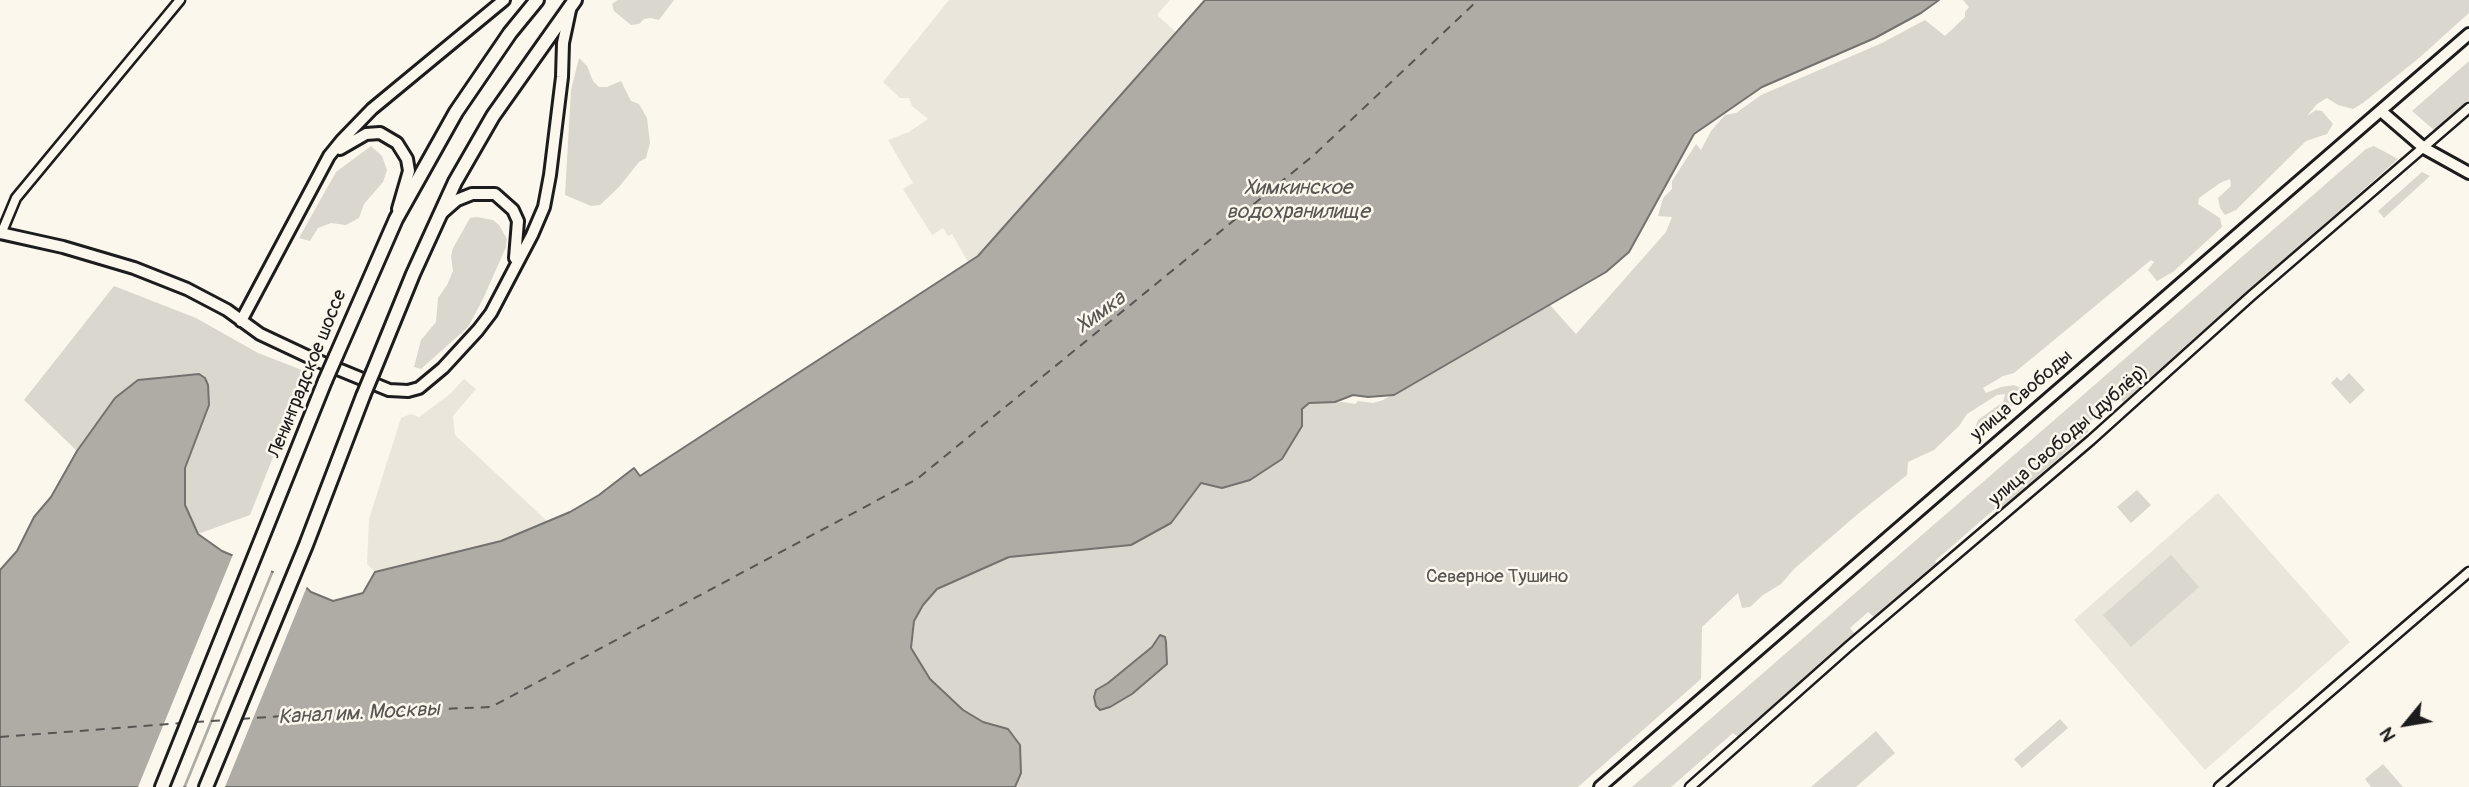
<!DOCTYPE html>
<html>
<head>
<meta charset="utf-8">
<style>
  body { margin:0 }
  #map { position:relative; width:2469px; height:787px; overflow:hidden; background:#fbf7ec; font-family:Pangolin,sans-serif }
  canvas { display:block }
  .north { position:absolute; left:2371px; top:689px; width:70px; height:70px; -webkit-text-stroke:5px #fbf7ec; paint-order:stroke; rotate:240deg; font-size:19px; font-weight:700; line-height:28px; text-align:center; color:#1c1c1c }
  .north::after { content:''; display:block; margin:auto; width:24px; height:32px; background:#1c1c1c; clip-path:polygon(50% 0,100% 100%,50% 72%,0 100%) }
</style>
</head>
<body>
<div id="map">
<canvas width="2469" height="787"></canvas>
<div class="north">N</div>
</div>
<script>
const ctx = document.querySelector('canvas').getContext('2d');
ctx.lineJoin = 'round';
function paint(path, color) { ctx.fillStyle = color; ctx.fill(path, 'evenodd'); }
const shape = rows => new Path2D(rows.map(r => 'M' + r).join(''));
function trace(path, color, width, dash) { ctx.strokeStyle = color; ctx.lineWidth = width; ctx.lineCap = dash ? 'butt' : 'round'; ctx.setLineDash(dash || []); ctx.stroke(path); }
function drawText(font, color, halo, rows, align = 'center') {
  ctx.font = font + ' Pangolin,sans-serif'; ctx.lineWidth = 5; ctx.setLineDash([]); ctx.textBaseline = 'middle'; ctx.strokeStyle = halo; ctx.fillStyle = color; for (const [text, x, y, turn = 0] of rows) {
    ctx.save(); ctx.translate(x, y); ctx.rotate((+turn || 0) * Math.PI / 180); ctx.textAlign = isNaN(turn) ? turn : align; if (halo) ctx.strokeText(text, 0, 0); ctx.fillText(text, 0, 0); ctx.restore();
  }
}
paint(shape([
  [949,0,1170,0,1157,15,1177,33,978,256,968,262,952,234,948,236,943,228,932,235,903,189,913,183,888,140,909,132,928,119,912,106,909,98,900,98,883,82],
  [464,379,476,389,453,416,455,435,547,521,501,541,375,572,367,564,369,519,401,418,411,414,419,417,450,394],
  [2218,493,2350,642,2205,770,2074,620]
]), '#eae6dc');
paint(shape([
  [618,0,674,0,659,20,651,18,644,19,639,24,631,25,614,11,612,4],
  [1963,0,2469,0,2469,13,2419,58,2363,103,2353,109,2338,105,2327,98,2317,104,2307,116,2316,110,2322,111,2333,124,2327,134,2306,141,2236,210,2225,215,2220,208,2218,198,2231,186,2230,179,2220,183,2199,198,2198,204,2220,218,2222,227,2173,272,2157,281,2148,270,2154,262,2151,260,2014,373,2003,376,1983,388,1986,393,2001,387,2014,385,2022,389,2024,395,2000,418,1989,432,1979,434,1975,427,1978,420,2003,402,2005,394,1997,395,1967,414,1959,426,1934,450,1908,462,1907,475,1859,513,1794,569,1781,584,1763,595,1750,607,1742,608,1738,593,1702,627,1701,679,1578,787,1015,787,1021,773,1020,745,1008,729,983,722,963,710,930,679,911,648,914,622,923,605,937,589,1009,557,1131,544,1171,523,1201,483,1222,488,1250,480,1302,426,1302,409,1309,403,1343,402,1355,404,1358,401,1373,403,1383,400,1549,304,1576,334,1666,232,1672,217,1658,216,1663,198,1672,189,1672,181,1696,144,1701,150,1711,131,1725,115,1736,113,1761,95,1882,43,1925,20,1945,36,1965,17,1965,12,1969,7],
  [579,58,587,66,593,81,599,87,607,87,621,81,631,101,639,104,647,118,650,143,646,158,639,162,619,187,600,205,591,206,565,195,571,90],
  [2469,61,2469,100,2434,130,2412,111],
  [371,146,382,156,387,170,383,182,364,204,359,218,346,225,331,223,318,228,310,241,299,238,336,172],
  [2374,146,2398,159,2123,402,2119,397,2085,426,2089,431,2001,510,1998,506,1935,561,1938,565,1874,617,1868,612,1850,628,1855,634,1738,737,1733,733,1671,787,1632,787,2366,149],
  [2422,172,2430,176,2384,218,2378,211],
  [477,217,493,220,499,225,507,239,506,247,483,299,468,327,421,369,414,367,421,340,436,322,438,298,447,285,453,271,451,256,453,248,470,218],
  [114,286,196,318,258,353,307,372,250,515,198,534,185,505,185,468,209,405,199,374,157,377,115,398,77,451,24,400],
  [2349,373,2365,390,2350,404,2331,383,2337,377,2341,381],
  [2137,490,2151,505,2131,523,2117,507],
  [2171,555,2199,587,2131,647,2103,615],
  [2060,719,2068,728,2022,768,2014,759],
  [1876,731,1895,753,1856,787,1811,787],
  [2383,764,2403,787,2371,787,2365,779]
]), '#dad7ce');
const water = shape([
  [1205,0,1939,0,1921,13,1875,38,1762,87,1694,134,1629,252,1606,272,1394,395,1368,397,1353,395,1335,402,1309,403,1302,409,1302,426,1282,459,1250,480,1222,488,1201,483,1171,523,1131,545,1009,557,937,589,923,605,914,621,911,648,930,679,963,710,983,722,1008,729,1020,745,1021,773,1015,787,0,787,0,570,17,551,34,517,51,497,77,451,115,398,138,380,199,374,205,378,208,385,209,405,185,468,185,505,198,534,222,551,267,570,299,581,311,592,333,601,363,593,375,572,501,541,570,512,599,495,634,468,640,476,978,256,1205,0],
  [1160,635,1165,637,1166,642,1167,664,1132,694,1110,707,1100,710,1096,706,1094,697,1096,690,1108,683,1152,647,1160,635]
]);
paint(water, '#afaca5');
trace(water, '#74726e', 2);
paint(shape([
  [234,552,272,569,183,787,138,787],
  [275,569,300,577,308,584,225,787,186,787]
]), '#fbf7ec');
trace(shape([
  [241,719,311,714,491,707,917,479,1314,155,1478,0],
  [195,722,228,720],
  [0,737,183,723]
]), '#575653', 2, [9, 7]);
const street = shape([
  [1,234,16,198,180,0],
  [1690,787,1849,646,2091,440,2251,296,2469,108],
  [2219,787,2469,572]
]);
const secondary = shape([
  [2381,111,2424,148,2469,173],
  [340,149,366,134,380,133,397,143,407,159,409,171,398,209],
  [441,214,457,200,472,194,495,194,513,210,518,221,515,258],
  [0,233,63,247,134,268,187,289,227,310,260,334,311,358,389,390,408,391,419,388,443,368,478,330,491,313,532,235,544,207,550,175,562,77,563,43,570,10],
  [241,321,329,156,342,140,372,109,504,0],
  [1600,787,2469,34]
]);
const primary = shape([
  [336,356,396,219,456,112,510,33,537,0],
  [373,372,413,274,455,182,493,116,575,0],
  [162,787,325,381],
  [206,787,306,545,363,396]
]);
trace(street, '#1c1c1c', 13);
trace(secondary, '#1c1c1c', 16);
trace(primary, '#1c1c1c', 18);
trace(street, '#fbf7ec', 8);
trace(secondary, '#fbf7ec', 10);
trace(primary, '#fbf7ec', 12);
const primaryBridge = shape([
  [325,381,336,356],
  [363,396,373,372]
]);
trace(primaryBridge, '#1c1c1c', 18, []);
trace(primaryBridge, '#fbf7ec', 12);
drawText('19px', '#1c1c1c', '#fbf7ec', [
  ["Ленинградское шоссе",308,374,-68],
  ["улица Свободы",2022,396,-41],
  ["улица Свободы (дублёр)",2069,436,-41]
]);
drawText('19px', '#555451', '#fbf7ec', [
  ["Северное Тушино",1497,577]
]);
drawText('italic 21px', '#575653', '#fbf7ec', [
  ["Химкинское",1298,189],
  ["водохранилище",1298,213],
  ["Химка",1101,313,-36],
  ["Канал им. Москвы",359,714,-3]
]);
</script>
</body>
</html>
